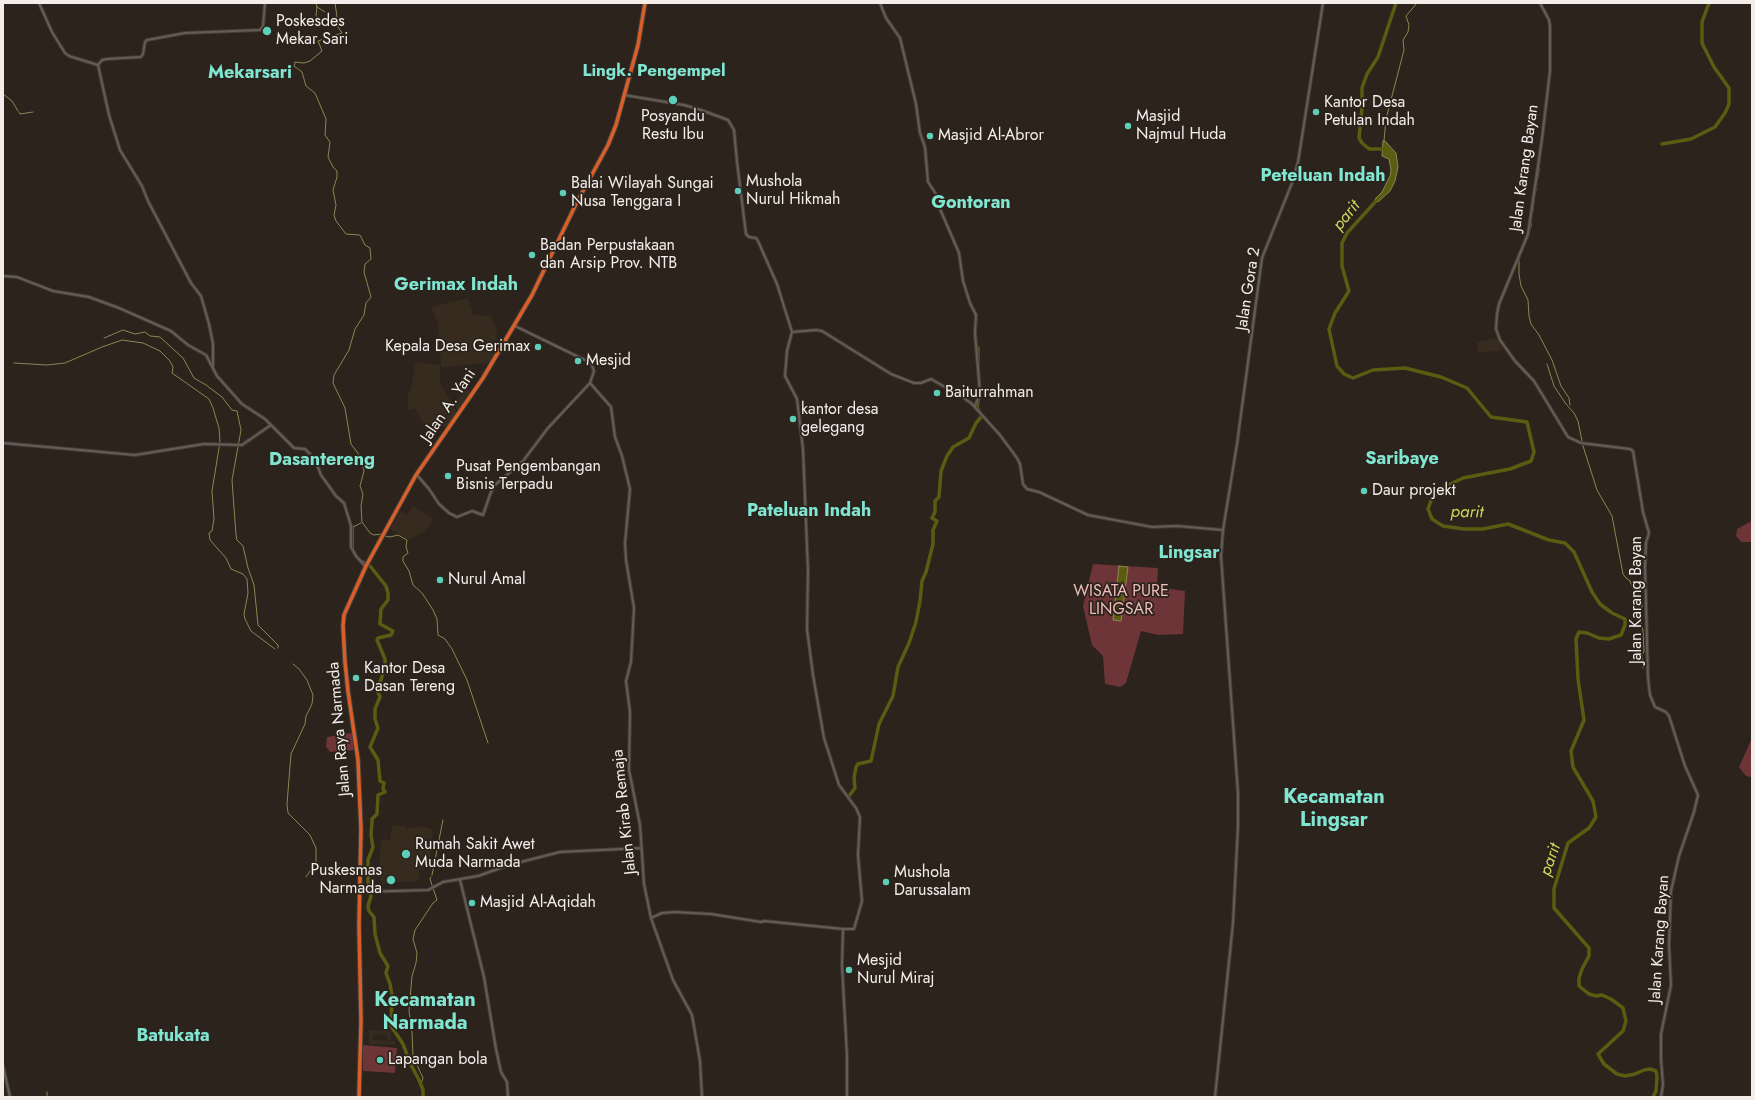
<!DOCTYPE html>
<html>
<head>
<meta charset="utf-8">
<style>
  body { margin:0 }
  #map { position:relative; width:1755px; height:1100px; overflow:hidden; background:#2b231c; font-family:Jost,sans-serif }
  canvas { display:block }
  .frame { position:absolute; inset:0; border:4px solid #f3eee9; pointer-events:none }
</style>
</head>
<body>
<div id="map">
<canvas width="1755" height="1100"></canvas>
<div class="frame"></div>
</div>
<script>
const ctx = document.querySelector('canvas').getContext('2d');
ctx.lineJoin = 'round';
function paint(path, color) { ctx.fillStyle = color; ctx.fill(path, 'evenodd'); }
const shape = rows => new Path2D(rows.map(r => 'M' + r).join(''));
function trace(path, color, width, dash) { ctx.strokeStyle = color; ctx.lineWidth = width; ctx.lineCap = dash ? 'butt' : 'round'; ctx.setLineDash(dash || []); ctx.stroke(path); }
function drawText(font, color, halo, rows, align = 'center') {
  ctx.font = font + ' Jost,sans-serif'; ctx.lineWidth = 3.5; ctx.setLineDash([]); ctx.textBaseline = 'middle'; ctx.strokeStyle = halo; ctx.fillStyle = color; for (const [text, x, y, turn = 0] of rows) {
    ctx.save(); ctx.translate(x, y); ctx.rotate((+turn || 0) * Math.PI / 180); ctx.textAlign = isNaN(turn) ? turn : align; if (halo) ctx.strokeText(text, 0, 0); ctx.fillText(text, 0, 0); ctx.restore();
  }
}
paint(shape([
  [468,298,473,315,491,316,497,332,496,353,490,363,441,367,438,324,431,307],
  [1496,338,1503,349,1496,353,1493,351,1478,353,1477,342],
  [415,362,440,365,440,383,458,413,447,430,438,421,424,425,415,408,408,410,408,396,412,383],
  [467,385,472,395,459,414,454,404],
  [413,506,434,519,426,530,410,540,390,529,400,511,407,515],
  [392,826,405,826,406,829,421,826,422,828,427,827,429,829,433,829,430,862,428,869,419,870,419,881,382,884,379,874,381,839,390,840],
  [369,1030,391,1031,391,1040,387,1040,387,1035,374,1034,373,1040,395,1041,395,1045,369,1044]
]), '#372b1f');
paint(shape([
  [1752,521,1752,542,1741,542,1736,536,1737,529],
  [1093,564,1158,568,1157,587,1185,591,1183,634,1158,635,1141,631,1126,683,1120,687,1105,684,1103,656,1092,645,1083,606],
  [352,733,354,750,330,752,326,747,327,737],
  [1752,738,1752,776,1750,777,1746,776,1739,767],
  [363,1045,397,1048,395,1073,363,1071]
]), '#6d3537');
const water = shape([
  [1383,141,1385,141,1396,153,1398,167,1395,181,1390,191,1378,202,1375,199,1382,192,1390,176,1391,170,1389,159,1382,156,1383,141],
  [1119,566,1128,567,1121,621,1113,620,1119,566]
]);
paint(water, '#5b5c12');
trace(water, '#898852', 1);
trace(shape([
  [316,3,317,7,325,12],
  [335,3,337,17,335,22,342,33,318,41,322,51,310,61,304,63,295,62,294,66,302,72,306,86,315,93,326,119,325,135,330,142,328,157,333,167,337,171,337,177,333,190,336,205,334,215,336,221,346,234,360,235,365,245,370,248,371,259,365,264,364,272,371,297,366,303,364,315,355,329,349,350,334,375,333,383,345,408,351,444,360,456,364,471,360,486,363,494,361,506,362,522,370,533,374,535,382,534],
  [317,7,316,16,320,19,324,19],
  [3,94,12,101,18,111],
  [19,112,20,114,33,112],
  [1384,141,1386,119,1404,50,1403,40,1408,32,1409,25,1406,16,1417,3],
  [1539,171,1540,159],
  [1537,182,1539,172],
  [1535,195,1537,184],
  [1533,211,1534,202],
  [1531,227,1532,213],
  [1529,234,1530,228],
  [1528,237,1519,259,1519,274,1521,286,1528,300,1529,316,1531,324,1539,335,1552,360,1561,386,1569,398,1570,405],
  [104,338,123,330,135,334,145,332,150,336,160,337,183,358,194,378,206,385,222,397,232,410,237,411,241,430,232,480,236,535,237,540,243,546,248,568,254,585,258,625,278,645,278,648],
  [14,363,47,365,65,363,102,347,122,340,143,343,160,351,170,361,173,367,172,373,209,399,213,408,219,428,220,442,212,491,214,519,212,531,209,533,210,540,226,558,231,569,243,574,247,579,248,593,244,614,245,619,251,631,275,649],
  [1547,364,1554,386,1566,404,1574,413,1578,421,1583,446,1597,490,1612,516,1623,574,1626,578,1630,581,1636,596,1642,604,1641,623,1643,631,1644,651,1642,656,1643,668],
  [385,536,390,537,398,535,407,540,406,547,408,553,403,557,403,561,409,571,413,585,422,593,433,610,437,619,438,635,445,639,452,649,467,680,488,743],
  [353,549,353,527,361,523],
  [359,558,366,563],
  [293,664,299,669,307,680,313,695,312,704,306,716,305,724,291,754,287,804,288,813,310,835,316,848,316,862,306,877],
  [432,875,443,820],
  [421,1084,423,1078,413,1056,412,1032,409,1011,412,976,416,963,417,953,413,939,415,930,433,903,437,900,430,879,431,877],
  [47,1092,47,1097]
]), '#898852', 1);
trace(shape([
  [1662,144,1691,139,1715,127,1725,113,1729,104,1729,88,1714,67,1702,43,1702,22,1709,3],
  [1382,149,1369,149,1362,143,1359,138,1362,108,1362,88,1367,74,1378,57,1396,3],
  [1376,201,1347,233,1342,243,1342,266,1349,291,1335,313,1329,329,1337,366,1344,374,1353,378,1373,370,1405,368,1441,377,1467,388,1491,417,1527,422,1534,452,1531,461,1510,469,1463,478,1444,487,1432,498,1428,509,1432,519,1443,526,1464,529,1483,529,1508,524,1549,540,1565,543,1574,552,1592,592,1600,604,1612,613,1625,619,1625,625,1621,635,1609,639,1599,638,1587,633,1579,632,1576,639,1578,679,1584,720,1571,751,1573,767,1593,801,1596,817,1589,828,1568,843,1554,889,1554,908,1589,948,1589,956,1582,969,1579,978,1579,986,1589,994,1596,996,1602,995,1611,999,1623,1008,1626,1021,1623,1031,1598,1054,1604,1064,1617,1074,1625,1076,1635,1074,1644,1070,1650,1069,1656,1071,1657,1077,1656,1091,1653,1097],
  [978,363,978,348],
  [370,566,386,586,388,593,388,600,381,609,380,624,393,631,391,635,378,638,377,640,385,659,385,666,381,680,376,687,380,697,375,709,375,719,378,728,370,747,378,760,380,781,384,783,383,789,385,792,378,795,377,814,372,819,372,822,371,835,373,847,368,860,368,882,371,896,368,906,369,911,374,917,375,934,380,953,388,966,386,973,390,984,392,995,391,1026,403,1044,410,1063,419,1080,423,1090,423,1097],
  [849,796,855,788,854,778,856,767,858,764,871,761,879,724,893,696,898,667,909,643,916,622,920,601,922,581,926,572,933,544,933,530,937,521,932,518,935,512,935,501,939,497,941,471,947,456,953,447,969,438,976,423,982,416,977,407,980,391]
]), '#5b5c12', 3.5);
const secondary = shape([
  [39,3,52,32,65,53,69,56,98,65,102,60,107,59,141,57,143,54,145,42,147,40,185,33,260,30,263,26,265,3],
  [880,3,886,18,900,38,916,104,920,133,925,147,928,182,936,194,940,209,959,253,963,281,970,303,976,315,975,333,980,392,975,407],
  [1540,3,1549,20,1550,26,1550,71,1542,139,1528,234,1499,304,1497,314,1496,329,1500,340,1515,361,1534,381,1568,437,1581,443,1630,449,1633,451,1643,512,1649,533,1646,543,1645,566,1648,678,1650,695,1655,707,1666,712,1669,716,1685,766,1698,795,1694,812,1679,856,1671,891,1669,945,1671,985,1661,1034,1661,1060,1663,1085,1661,1097],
  [98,65,109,115,120,150,142,186,148,201,191,283,201,296,209,324,213,344,213,368],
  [624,95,684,105,701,110,728,120,734,130,737,162,746,234,749,237,756,238,758,241,777,284,792,332,787,351,785,376,797,399,803,449,808,571,807,629,813,675,824,738,839,785,856,808,860,817,858,855,862,901,854,929,843,929,764,921,761,922,711,914,675,912,662,913,651,918],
  [3,276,17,277,53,291,89,297,119,308,171,331,188,345,206,355,217,376,242,404,265,419,294,448,305,449,315,459,321,475,336,496,344,503,351,526,351,547,356,556,365,566],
  [792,332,816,330,822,331,891,374,914,383,921,383,931,379,964,398,972,404,1000,435,1017,458,1020,464,1023,484,1027,489,1039,492,1088,515,1152,527,1177,526,1223,530],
  [590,383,611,407,615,437,622,456,630,489,625,543,626,560,634,608,631,662,626,681,630,712,629,770,640,825,644,884,651,918,673,980,692,1015,700,1061,702,1097],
  [3,443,135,455,204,444,242,445,271,425],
  [417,475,429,489,439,504,449,513,457,517,472,511,483,515,491,492,495,485,523,461,548,428,590,383,594,371,591,363,515,326],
  [460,880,484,977,496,1049,501,1072,507,1082,508,1097],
  [360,892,428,890,443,882,478,876,509,865,560,852,642,848],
  [843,929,842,965,847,1056,847,1097],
  [3,1066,10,1097],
  [1215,1097,1233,923,1238,826,1238,793,1221,556,1223,530,1237,444,1262,258,1292,183,1298,162,1323,3]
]);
const highway = shape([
  [359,1097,361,1021,359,925,361,829,358,760,348,691,345,662,343,626,344,615,366,566,416,475,483,378,532,295,577,202,608,145,616,125,638,45,645,3]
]);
trace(secondary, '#443e39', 4);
trace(highway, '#443e39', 5.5);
trace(secondary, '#655c54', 2);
trace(highway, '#d95f2a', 3.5);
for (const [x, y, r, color] of [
  [267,31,5,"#5dceb9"],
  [673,100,5,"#5dceb9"],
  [1316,112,4,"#5dceb9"],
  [1128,126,4,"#5dceb9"],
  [930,136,4,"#5dceb9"],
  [738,191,4,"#5dceb9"],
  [563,193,4,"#5dceb9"],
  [532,255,4,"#5dceb9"],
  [538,347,4,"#5dceb9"],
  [578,361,4,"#5dceb9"],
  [937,393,4,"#5dceb9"],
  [793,419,4,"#5dceb9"],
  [448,476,4,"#5dceb9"],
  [1364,491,4,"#5dceb9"],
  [440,580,4,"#5dceb9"],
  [356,678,4,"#5dceb9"],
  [406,854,5,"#5dceb9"],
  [391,880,5,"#5dceb9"],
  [886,882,4,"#5dceb9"],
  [472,903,4,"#5dceb9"],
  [849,970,4,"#5dceb9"],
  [380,1060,4,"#5dceb9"]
]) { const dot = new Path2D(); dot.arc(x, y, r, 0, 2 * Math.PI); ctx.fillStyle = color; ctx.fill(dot); trace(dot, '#2b231c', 1.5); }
drawText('16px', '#f3eee9', '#2b231c', [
  ["Poskesdes",276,22],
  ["Mekar Sari",276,40],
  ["Kantor Desa",1324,103],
  ["Petulan Indah",1324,121],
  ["Posyandu",673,117,"center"],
  ["Restu Ibu",673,135,"center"],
  ["Masjid",1136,117],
  ["Najmul Huda",1136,135],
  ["Masjid Al-Abror",938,136],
  ["Mushola",746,182],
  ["Nurul Hikmah",746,200],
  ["Balai Wilayah Sungai",571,184],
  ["Nusa Tenggara I",571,202],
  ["Badan Perpustakaan",540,246],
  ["dan Arsip Prov. NTB",540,264],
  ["Kepala Desa Gerimax",530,347,"right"],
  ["Mesjid",586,361],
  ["Baiturrahman",945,393],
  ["kantor desa",801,410],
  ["gelegang",801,428],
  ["Pusat Pengembangan",456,467],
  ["Bisnis Terpadu",456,485],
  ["Daur projekt",1372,491],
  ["Nurul Amal",448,580],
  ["Kantor Desa",364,669],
  ["Dasan Tereng",364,687],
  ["Rumah Sakit Awet",415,845],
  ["Muda Narmada",415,863],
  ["Puskesmas",382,871,"right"],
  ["Narmada",382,889,"right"],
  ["Mushola",894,873],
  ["Darussalam",894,891],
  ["Masjid Al-Aqidah",480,903],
  ["Mesjid",857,961],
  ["Nurul Miraj",857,979],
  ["Lapangan bola",388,1060]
], 'left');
drawText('16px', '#f3eee9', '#2b231c', [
  ["Jalan Karang Bayan",1525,168,-82],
  ["Jalan Gora 2",1249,289,-81],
  ["Jalan A. Yani",449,406,-56],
  ["Jalan Karang Bayan",1637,600,-90],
  ["Jalan Raya Narmada",340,729,-95],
  ["Jalan Kirab Remaja",625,812,-96],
  ["Jalan Karang Bayan",1660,939,-86]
]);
drawText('16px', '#efbdbc', '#2b231c', [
  ["WISATA PURE",1121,592],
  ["LINGSAR",1121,610]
]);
drawText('bold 17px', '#80e5d1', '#2b231c', [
  ["Lingk. Pengempel",654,72]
]);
drawText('italic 17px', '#d1d45a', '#2b231c', [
  ["parit",1347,216,-51],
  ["parit",1467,513,1],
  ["parit",1551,860,-71]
]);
drawText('bold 18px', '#80e5d1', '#2b231c', [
  ["Mekarsari",250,74],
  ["Peteluan Indah",1323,177],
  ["Gontoran",971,204],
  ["Gerimax Indah",456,286],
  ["Saribaye",1402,460],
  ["Dasantereng",322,461],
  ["Pateluan Indah",809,512],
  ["Lingsar",1189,554],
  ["Batukata",173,1037]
]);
drawText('bold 20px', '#80e5d1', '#2b231c', [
  ["Kecamatan",1334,798],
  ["Lingsar",1334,821],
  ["Kecamatan",425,1001],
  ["Narmada",425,1024]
]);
</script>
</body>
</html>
